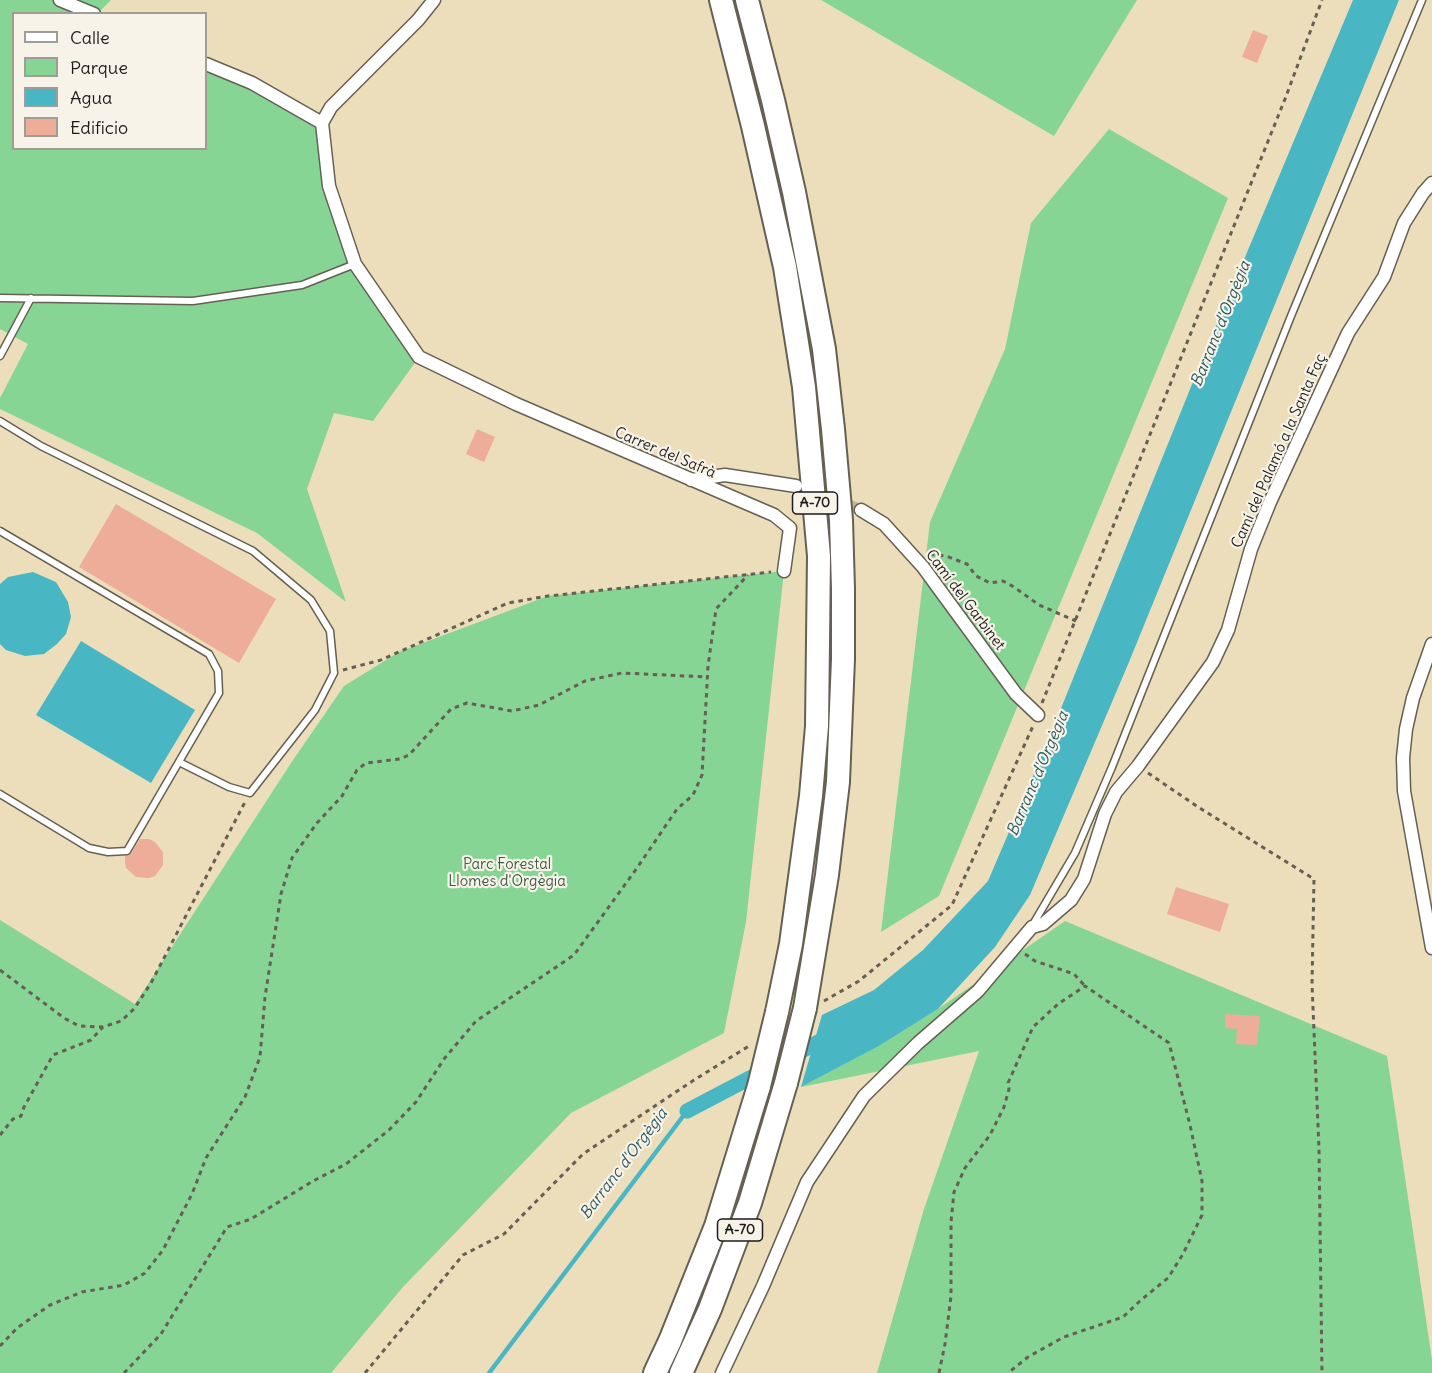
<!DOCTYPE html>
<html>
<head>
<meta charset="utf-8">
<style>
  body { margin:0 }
  #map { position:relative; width:1432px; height:1373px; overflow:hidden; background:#eddebb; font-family:Delius,sans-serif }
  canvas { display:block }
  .legend { position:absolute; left:12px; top:12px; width:195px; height:138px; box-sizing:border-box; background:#f7f3e8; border:2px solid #9f9d96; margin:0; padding:8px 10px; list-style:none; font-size:18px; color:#1c1c1c }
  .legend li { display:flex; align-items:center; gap:12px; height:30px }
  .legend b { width:30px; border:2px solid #9f9d96 }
</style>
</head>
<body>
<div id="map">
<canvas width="1432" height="1373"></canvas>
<ul class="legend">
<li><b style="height:8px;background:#fff"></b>Calle</li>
<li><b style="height:16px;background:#86d595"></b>Parque</li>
<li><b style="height:16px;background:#48b6c3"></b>Agua</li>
<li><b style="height:16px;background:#eead98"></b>Edificio</li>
</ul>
</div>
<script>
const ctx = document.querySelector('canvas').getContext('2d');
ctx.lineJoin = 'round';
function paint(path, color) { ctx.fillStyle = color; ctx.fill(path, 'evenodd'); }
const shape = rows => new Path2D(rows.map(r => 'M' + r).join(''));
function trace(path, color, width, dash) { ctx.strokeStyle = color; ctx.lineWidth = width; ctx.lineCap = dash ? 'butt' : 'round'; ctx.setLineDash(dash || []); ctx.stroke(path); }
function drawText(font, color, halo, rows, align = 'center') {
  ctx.font = font + ' Delius,sans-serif'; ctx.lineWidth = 4.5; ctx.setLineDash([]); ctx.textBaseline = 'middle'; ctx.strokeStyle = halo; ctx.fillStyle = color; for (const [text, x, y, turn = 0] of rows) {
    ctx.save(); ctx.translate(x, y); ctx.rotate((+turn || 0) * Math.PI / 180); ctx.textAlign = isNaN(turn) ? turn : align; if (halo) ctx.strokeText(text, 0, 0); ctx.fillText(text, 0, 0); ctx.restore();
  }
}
paint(shape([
  [0,0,111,0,98,13,14,14,14,148,206,148,206,64,322,123,329,186,355,264,419,357,373,421,334,413,307,489,346,602,257,533,0,409,0,398,28,344,0,329],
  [821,0,1137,0,1054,136],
  [1109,129,1228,198,939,896,881,932,930,522,1005,349,1031,223],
  [784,571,746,922,724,1033,571,1113,403,1287,331,1373,0,1373,0,920,135,1004,291,763,344,686,399,652,548,596],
  [1065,921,1387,1056,1432,1360,1432,1373,877,1373,924,1209,979,1051,801,1087,879,1046,938,1009]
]), '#86d595');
paint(shape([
  [1353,0,1399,0,1129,662,1030,895,995,947,938,1009,879,1046,801,1087,822,1015,874,990,923,950,988,881,1047,743,1201,362],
  [33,572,56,582,68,602,71,617,66,634,57,644,44,654,25,656,6,650,0,644,0,584,8,577],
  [81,641,195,710,151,783,36,715]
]), '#48b6c3');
trace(shape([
  [489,1373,687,1111]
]), '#48b6c3', 4.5);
trace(shape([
  [687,1111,830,1036]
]), '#48b6c3', 15);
paint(shape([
  [1253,30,1268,36,1257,63,1242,57],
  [477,429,495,437,484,462,466,454],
  [116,504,276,599,239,663,79,567],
  [140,839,149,839,155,842,163,852,163,865,155,876,149,878,136,877,126,868,125,862,125,856,131,854],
  [1176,887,1229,904,1220,932,1167,914],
  [1225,1014,1260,1016,1257,1045,1236,1044,1237,1029,1225,1028]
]), '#eead98');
trace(shape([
  [811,492,861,510]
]), '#c3b79b', 12, [12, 6]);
const service = shape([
  [0,298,193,301,302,285,355,264],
  [0,356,31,298],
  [0,421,41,446,253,551,311,600,330,631,334,673,315,710,250,793,229,787,179,762],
  [0,531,209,654,218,671,219,693,127,851,108,852,89,848,0,794],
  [1032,926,1075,853,1112,767,1291,316,1422,0]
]);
const minor = shape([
  [60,0,94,14],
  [206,64,252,83,322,123],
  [322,123,329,186,355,264,419,357,516,404,774,515,790,528,784,571],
  [322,123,331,107,418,20,434,0],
  [691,480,725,475,796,486],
  [861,510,884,524,923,567,1016,694,1038,715],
  [1432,644,1413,698,1406,729,1403,758,1404,791,1432,948],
  [722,1373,763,1286,807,1182,864,1096,918,1043,978,991,1032,927,1043,924,1071,900,1084,879,1105,814,1116,792,1138,766,1213,662,1228,630,1251,549,1270,502,1348,333,1384,277,1404,223,1423,193,1432,183]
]);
const motorway = shape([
  [721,0,753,126,785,267,804,387,819,556,817,726,811,796,791,944,777,1012],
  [747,0,773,100,794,192,824,349,833,429,841,520,843,589,843,659,838,782,827,875,805,1008],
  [655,1373,670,1341,716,1226,759,1086],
  [681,1373,710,1309,750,1203,786,1083]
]);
trace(service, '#656054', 9);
trace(minor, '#656054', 15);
trace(motorway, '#656054', 26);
trace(shape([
  [930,554,946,556,959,561,967,564,976,576,990,583,1003,581,1014,587,1039,605,1076,621],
  [343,670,381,660,508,603,548,596,771,572],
  [1042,703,1285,99,1322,0],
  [1148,773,1198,807,1314,879,1312,984,1319,1149,1322,1373],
  [1025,954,1035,961,1074,974,1085,986],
  [0,970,64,1018,79,1026,103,1027,121,1021,134,1009,151,983,245,802],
  [824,1001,859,981,952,905,1033,726],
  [0,1135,13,1119,21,1116,24,1107,53,1055,91,1040,103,1027],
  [0,1346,17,1328,50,1305,82,1292,124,1285,145,1273,163,1250,192,1194,206,1158,245,1097,260,1057,265,997,281,894,292,858,317,823,342,796,357,770,366,763,400,759,409,755,451,709,467,703,512,711,539,705,585,681,622,673,708,677],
  [124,1373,161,1334,227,1227,251,1219,313,1181,346,1164,389,1130,416,1102,444,1059,476,1021,574,955,637,868,677,809,693,795,702,775,708,666,716,609,748,575],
  [365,1373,463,1255,504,1234,583,1154,694,1080,749,1046],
  [939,1373,945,1344,951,1296,951,1222,954,1192,965,1168,990,1135,1004,1107,1009,1089,1008,1083,1033,1027,1058,1004,1085,986,1169,1043,1190,1125,1202,1181,1202,1215,1183,1254,1168,1278,1141,1300,1123,1317,1064,1337,1028,1357,1008,1373]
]), '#656054', 3, [4.5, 4.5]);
trace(service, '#fff', 6);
trace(minor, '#fff', 12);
trace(motorway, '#fff', 22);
const motorwayBridge = shape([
  [786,1083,805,1008],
  [759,1086,777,1012]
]);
trace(motorwayBridge, '#656054', 26, []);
trace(motorwayBridge, '#fff', 22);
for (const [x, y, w] of [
  [815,503,45],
  [740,1230,45]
]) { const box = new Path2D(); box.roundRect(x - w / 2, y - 11, w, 22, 4.5); ctx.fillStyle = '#f7f3e8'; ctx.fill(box); trace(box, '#1c1c1c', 1.5); }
drawText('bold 14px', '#1c1c1c', null, [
  ["A-70",815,503],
  ["A-70",740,1230]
]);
drawText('15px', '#1c1c1c', '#f7f3e8', [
  ["Camí del Palamó a la Santa Faç",1279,451,-66],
  ["Carrer del Safrà",665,453,23],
  ["Camí del Garbinet",965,600,53]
]);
drawText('15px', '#415d46', '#f7f3e8', [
  ["Parc Forestal",507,865],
  ["Llomes d'Orgègia",507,882]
]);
drawText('italic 16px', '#2e5a5f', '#f7f3e8', [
  ["Barranc d'Orgègia",1221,324,-68],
  ["Barranc d'Orgègia",1038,774,-67],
  ["Barranc d'Orgègia",624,1164,-53]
]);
</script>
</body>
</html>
